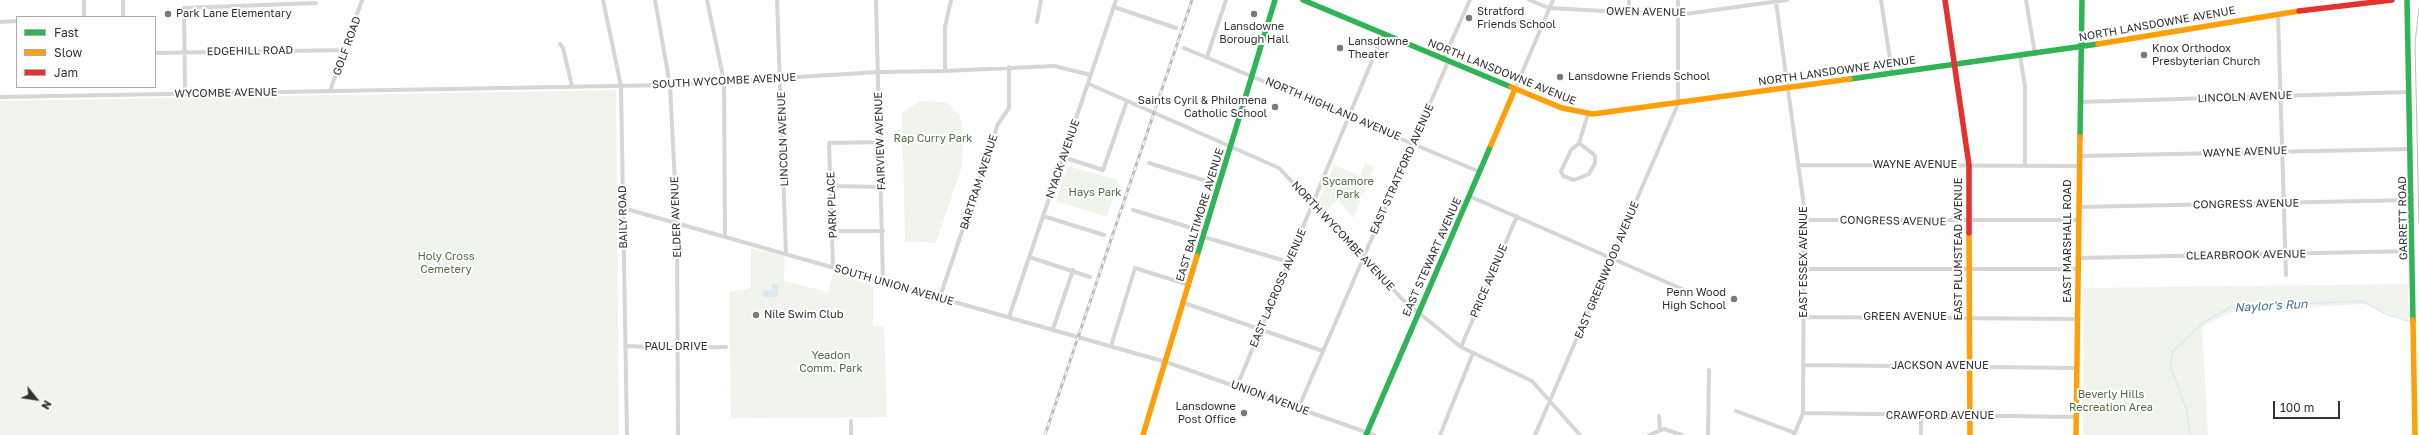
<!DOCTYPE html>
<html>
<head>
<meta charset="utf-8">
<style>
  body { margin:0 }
  #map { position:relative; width:2419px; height:435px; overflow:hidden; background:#fff; font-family:"Golos Text",sans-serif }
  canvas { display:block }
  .legend { position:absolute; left:16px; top:16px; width:140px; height:72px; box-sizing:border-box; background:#fff; border:1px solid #adadad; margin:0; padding:5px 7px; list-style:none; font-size:12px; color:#323232 }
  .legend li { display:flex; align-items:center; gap:8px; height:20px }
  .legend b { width:20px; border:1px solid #adadad }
  .north { position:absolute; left:16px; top:379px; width:40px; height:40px; -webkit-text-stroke:3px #fff; paint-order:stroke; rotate:120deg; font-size:11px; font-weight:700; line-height:16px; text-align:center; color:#323232 }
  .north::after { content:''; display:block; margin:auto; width:14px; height:18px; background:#323232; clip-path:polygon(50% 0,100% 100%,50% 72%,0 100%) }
  .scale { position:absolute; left:2273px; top:401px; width:67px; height:18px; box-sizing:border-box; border:2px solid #323232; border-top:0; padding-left:5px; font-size:12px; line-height:14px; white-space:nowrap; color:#323232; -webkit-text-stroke:3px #fff; paint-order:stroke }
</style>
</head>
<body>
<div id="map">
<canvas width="2419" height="435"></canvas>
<ul class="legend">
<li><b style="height:5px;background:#30b455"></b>Fast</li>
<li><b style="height:5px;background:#ff9f0a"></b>Slow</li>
<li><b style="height:5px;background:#e5322d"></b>Jam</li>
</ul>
<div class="north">N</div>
<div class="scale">100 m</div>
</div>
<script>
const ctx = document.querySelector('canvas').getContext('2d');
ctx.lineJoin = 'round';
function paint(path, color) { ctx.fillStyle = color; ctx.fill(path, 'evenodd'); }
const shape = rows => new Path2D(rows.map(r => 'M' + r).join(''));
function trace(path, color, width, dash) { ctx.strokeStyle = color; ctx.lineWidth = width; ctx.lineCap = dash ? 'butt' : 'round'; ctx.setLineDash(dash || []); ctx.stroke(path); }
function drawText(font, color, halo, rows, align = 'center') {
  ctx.font = font + ' "Golos Text",sans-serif'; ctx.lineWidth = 4; ctx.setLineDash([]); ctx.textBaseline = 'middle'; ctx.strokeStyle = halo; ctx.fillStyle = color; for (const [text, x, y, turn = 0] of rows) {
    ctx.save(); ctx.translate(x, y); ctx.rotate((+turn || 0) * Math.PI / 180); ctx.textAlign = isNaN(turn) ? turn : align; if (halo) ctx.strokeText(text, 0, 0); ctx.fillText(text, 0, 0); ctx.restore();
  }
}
paint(shape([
  [616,90,619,435,0,435,0,101],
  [920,101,946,102,960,116,963,137,962,166,936,243,905,241,902,113],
  [1365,163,1374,167,1353,218,1338,200,1324,212,1317,205,1334,165,1360,176],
  [1068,166,1118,180,1107,217,1056,201],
  [751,248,785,256,784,281,828,292,833,273,873,286,873,326,884,327,887,417,731,418,729,292,751,288],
  [2408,284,2409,321,2364,304,2233,311,2202,327,2208,435,2083,435,2084,288]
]), '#f0f4ed');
paint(shape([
  [772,284,778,284,778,297,763,297,763,290,772,290]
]), '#dde9f2');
trace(shape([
  [2190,435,2187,411,2170,365,2173,351,2204,322,2231,307,2363,301,2386,314,2411,322]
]), '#dde9f2', 1.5);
trace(shape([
  [84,0,84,17],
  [123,0,123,17],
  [603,0,621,86,627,435],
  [655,0,670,85,677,223,678,435],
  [707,0,724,81,725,236],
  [777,0,786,254],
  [876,0,883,282],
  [1529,0,1549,8,1678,15,1787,0],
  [1629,0,1629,13],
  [1881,0,1892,72],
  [2026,0,2035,54],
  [1776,2,1804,206,1803,413,1794,435],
  [1114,7,1176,28],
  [2278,14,2286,275],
  [0,22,17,21],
  [1037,22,1041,0],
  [560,44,563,48,572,86],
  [1184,48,1480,172],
  [155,53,346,50],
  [2020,56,2025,86,2025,166],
  [1207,57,1226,0],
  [1443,60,1470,0],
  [945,71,945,27,951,0],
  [1089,84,1279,168,1403,300,1461,347,1532,381,1580,435],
  [1515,89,1553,0],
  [330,91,362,0],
  [185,93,184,8,316,3],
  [0,97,670,85,878,72,945,71,1054,66,1091,75],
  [2080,102,2409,92],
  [1579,143,1592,153,1595,156,1595,163,1589,174,1574,180,1563,176,1561,171,1571,150,1579,143,1588,114],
  [2079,156,2411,149],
  [1063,157,1103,170,1127,101],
  [1149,163,1219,185],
  [1800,165,2079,166],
  [832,186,882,187],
  [1469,196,1682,289],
  [2078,207,2412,200],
  [623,208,1166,362,1374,435],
  [1133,210,1205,232],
  [1043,216,1104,235],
  [1804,220,2078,220],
  [834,231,883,231],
  [1204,237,1289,262],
  [1029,257,1090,277],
  [2078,258,2413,251],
  [833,267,829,143,880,142],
  [1804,269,2079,269],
  [940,297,998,124,1009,108,1009,67],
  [1184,303,1323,351],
  [1009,317,1116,0],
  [1804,317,2078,319],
  [1053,329,1073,270],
  [625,346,677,348,726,347],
  [1111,346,1135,268,1189,285],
  [1461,347,1517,216],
  [1803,365,2077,368],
  [1237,386,1383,34],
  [1298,409,1448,62],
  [1736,411,1795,433],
  [1803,413,2076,417],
  [1659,416,1660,429],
  [851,421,851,435],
  [1440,435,1473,353],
  [1535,435,1678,104,1678,0],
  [1649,435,1664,429,1682,435],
  [1708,435,1709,370],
  [1921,435,1921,416]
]), '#d6d6d6', 4);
trace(shape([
  [1303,0,1511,87],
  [2407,0,2413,320],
  [1850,79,2098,44],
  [2080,137,2082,0],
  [1197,256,1275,0],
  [1366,435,1491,145]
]), '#30b455', 5.5);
trace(shape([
  [2098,44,2299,11],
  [1511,87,1562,108,1593,114,1850,79],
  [1491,145,1515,89],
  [1969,233,1970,435],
  [2413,320,2415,435],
  [1143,435,1197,256],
  [2076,435,2080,137]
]), '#ff9f0a', 5.5);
trace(shape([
  [1945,0,1969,165,1969,233],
  [2299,11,2392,0]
]), '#e5322d', 5.5);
trace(shape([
  [2419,8,2415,43,2419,224]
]), '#bebebe', 1);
const rail = shape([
  [1045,435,1192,0]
]);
trace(rail, '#bebebe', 3);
trace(rail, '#fff', 1.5, [4.5]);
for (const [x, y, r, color] of [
  [168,14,4,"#7a7a7a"],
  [1254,14,4,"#7a7a7a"],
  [1469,18,4,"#7a7a7a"],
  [1340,48,4,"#7a7a7a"],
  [2144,55,4,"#7a7a7a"],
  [1560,77,4,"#7a7a7a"],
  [1275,107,4,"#7a7a7a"],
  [1734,299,4,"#7a7a7a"],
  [756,315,4,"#7a7a7a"],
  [1244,413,4,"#7a7a7a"]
]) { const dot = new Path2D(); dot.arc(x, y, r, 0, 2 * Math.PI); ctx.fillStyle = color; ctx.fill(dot); trace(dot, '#fff', 1.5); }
drawText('11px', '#323232', '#fff', [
  ["Stratford",1477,12],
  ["Friends School",1477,25],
  ["Park Lane Elementary",176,14],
  ["Lansdowne",1254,27,"center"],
  ["Borough Hall",1254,40,"center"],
  ["Lansdowne",1348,42],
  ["Theater",1348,55],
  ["Knox Orthodox",2152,49],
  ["Presbyterian Church",2152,62],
  ["Lansdowne Friends School",1568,77],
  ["Saints Cyril & Philomena",1267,101,"right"],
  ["Catholic School",1267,114,"right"],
  ["Penn Wood",1726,293,"right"],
  ["High School",1726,306,"right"],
  ["Nile Swim Club",764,315],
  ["Lansdowne",1236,407,"right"],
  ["Post Office",1236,420,"right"]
], 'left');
drawText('11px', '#323232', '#fff', [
  ["OWEN AVENUE",1646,12,1],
  ["NORTH LANSDOWNE AVENUE",2157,24,-10],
  ["GOLF ROAD",347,46,-70],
  ["EDGEHILL ROAD",250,51,-1],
  ["NORTH LANSDOWNE AVENUE",1837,71,-8],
  ["NORTH LANSDOWNE AVENUE",1502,72,22],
  ["SOUTH WYCOMBE AVENUE",724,81,-3],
  ["WYCOMBE AVENUE",226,93,-1],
  ["LINCOLN AVENUE",2245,97,-2],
  ["NORTH HIGHLAND AVENUE",1333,109,23],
  ["LINCOLN AVENUE",783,139,-92],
  ["FAIRVIEW AVENUE",880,141,-92],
  ["WAYNE AVENUE",2245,152,-2],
  ["NYACK AVENUE",1063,159,-71],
  ["WAYNE AVENUE",1915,165],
  ["EAST STRATFORD AVENUE",1402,169,-66],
  ["BARTRAM AVENUE",979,182,-72],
  ["CONGRESS AVENUE",2246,204,-1],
  ["PARK PLACE",832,205,-92],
  ["EAST BALTIMORE AVENUE",1200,215,-73],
  ["BAILY ROAD",623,217,-91],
  ["ELDER AVENUE",676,217,-92],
  ["GARRETT ROAD",2403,218,-91],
  ["CONGRESS AVENUE",1893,221,1],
  ["NORTH WYCOMBE AVENUE",1343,236,47],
  ["EAST MARSHALL ROAD",2068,241,-90],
  ["EAST PLUMSTEAD AVENUE",1959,249,-90],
  ["CLEARBROOK AVENUE",2246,255,-1],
  ["EAST STEWART AVENUE",1432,257,-66],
  ["EAST ESSEX AVENUE",1804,262,-90],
  ["EAST GREENWOOD AVENUE",1607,270,-67],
  ["PRICE AVENUE",1489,281,-67],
  ["SOUTH UNION AVENUE",894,285,16],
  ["EAST LACROSS AVENUE",1278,288,-67],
  ["GREEN AVENUE",1905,317],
  ["PAUL DRIVE",676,347],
  ["JACKSON AVENUE",1940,366],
  ["UNION AVENUE",1270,398,20],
  ["CRAWFORD AVENUE",1940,416]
]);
drawText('11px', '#536d3f', '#fff', [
  ["Rap Curry Park",933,139],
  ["Sycamore",1348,182],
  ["Park",1348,195],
  ["Hays Park",1095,193],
  ["Holy Cross",446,257],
  ["Cemetery",446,270],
  ["Yeadon",831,356],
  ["Comm. Park",831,369],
  ["Beverly Hills",2111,395],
  ["Recreation Area",2111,408]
]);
drawText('italic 12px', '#406f93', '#fff', [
  ["Naylor's Run",2271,306,-3]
]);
</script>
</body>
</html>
